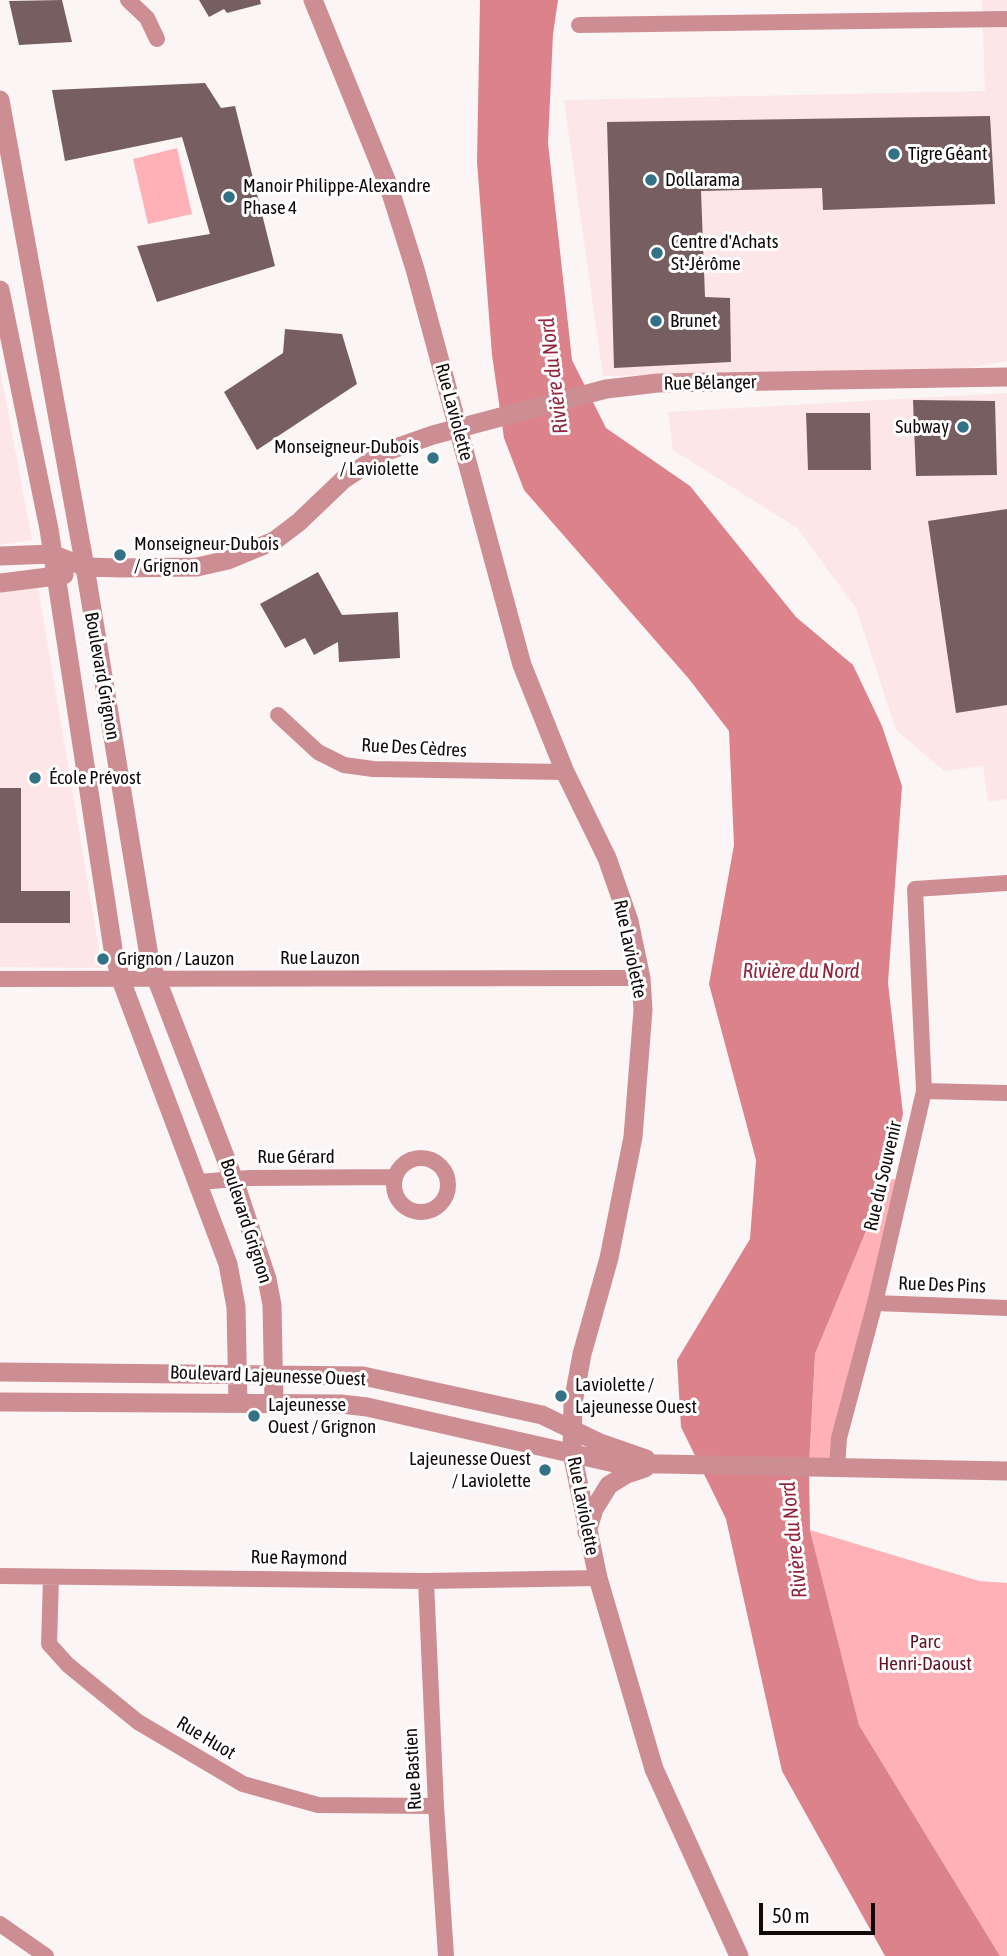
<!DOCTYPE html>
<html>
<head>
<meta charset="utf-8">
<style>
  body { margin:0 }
  #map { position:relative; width:1007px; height:1956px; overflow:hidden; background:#fcf5f6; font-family:"Asap Condensed",sans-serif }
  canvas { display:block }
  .scale { position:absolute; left:759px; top:1903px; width:116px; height:32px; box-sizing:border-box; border:4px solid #12090a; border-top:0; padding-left:9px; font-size:21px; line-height:24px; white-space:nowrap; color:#12090a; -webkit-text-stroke:5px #fff; paint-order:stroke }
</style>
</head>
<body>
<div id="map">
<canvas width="1007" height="1956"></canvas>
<div class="scale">50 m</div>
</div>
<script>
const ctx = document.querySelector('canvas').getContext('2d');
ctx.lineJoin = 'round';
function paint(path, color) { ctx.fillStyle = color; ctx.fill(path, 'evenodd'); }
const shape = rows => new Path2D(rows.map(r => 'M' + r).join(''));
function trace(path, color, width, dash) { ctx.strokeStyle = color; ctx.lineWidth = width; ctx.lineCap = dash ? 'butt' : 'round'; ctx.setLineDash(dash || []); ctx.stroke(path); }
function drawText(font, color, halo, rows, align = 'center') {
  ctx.font = font + ' "Asap Condensed",sans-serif'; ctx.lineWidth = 6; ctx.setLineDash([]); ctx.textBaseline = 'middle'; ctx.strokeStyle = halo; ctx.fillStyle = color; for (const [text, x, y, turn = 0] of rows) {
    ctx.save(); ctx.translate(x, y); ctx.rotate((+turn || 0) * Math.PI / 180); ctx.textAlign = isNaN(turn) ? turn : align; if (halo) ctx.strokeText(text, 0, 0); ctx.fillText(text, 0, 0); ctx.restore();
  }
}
paint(shape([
  [982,0,1007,0,1007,361,963,369,603,376,564,100,985,91],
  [0,369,32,540,0,545],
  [1007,393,1007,799,988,802,983,766,944,771,896,730,856,608,797,528,673,450,668,412],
  [38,587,102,968,0,967,0,590]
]), '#fde6e7');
paint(shape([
  [177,148,192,214,148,224,133,159],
  [888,1178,903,1181,837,1468,809,1466,815,1354],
  [810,1530,979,1581,1007,1583,1007,1956,1000,1956,859,1725]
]), '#feb2b8');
paint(shape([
  [480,0,558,0,553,34,548,143,572,360,606,428,690,486,796,617,853,665,882,726,902,786,888,983,903,1114,888,1178,815,1354,809,1466,810,1530,859,1725,1000,1956,885,1956,782,1771,726,1519,681,1427,677,1360,750,1239,756,1160,709,984,734,845,729,731,689,679,524,490,504,438,492,355,477,162]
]), '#dc828b');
paint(shape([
  [62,0,72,42,19,45,9,1],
  [199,0,260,0,261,4,227,13,224,9,209,17],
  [205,83,221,108,235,106,275,266,157,302,137,246,210,234,182,137,65,161,52,90],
  [990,116,995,204,823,210,822,188,701,191,705,297,730,298,731,362,614,368,607,122],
  [285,329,342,334,357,384,257,450,224,392,283,353],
  [913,400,995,401,997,475,916,476],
  [806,413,870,413,871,470,808,470],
  [1007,509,1007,705,956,713,928,521],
  [318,572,342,615,398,612,400,658,339,662,338,642,314,655,305,638,285,648,260,604],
  [0,788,21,788,21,891,70,891,70,923,0,923]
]), '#775e60');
trace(shape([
  [128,0,147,18,157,39],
  [579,25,1007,19],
  [278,715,318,752,344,765,373,769,565,772],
  [0,979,641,978],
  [924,1091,1007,1093],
  '394 1185a27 27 0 1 1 54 0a27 27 0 1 1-54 0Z',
  [198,1182,250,1178,395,1177],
  [875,1303,1007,1308],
  [837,1468,839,1438,875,1303,924,1091,915,889,1007,883],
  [0,1576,426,1581,598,1578],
  [51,1577,49,1644,68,1665,138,1722,243,1784,318,1805,436,1806],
  [426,1581,436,1806,446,1956],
  [0,1924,46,1956]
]), '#cd8e93', 16);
trace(shape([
  [313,0,389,187,415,269,522,665,565,772,607,858,629,921,641,978,643,1010,633,1137,609,1258,582,1354,573,1403,572,1453,598,1578,654,1769,739,1956],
  [0,100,85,567,150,962,234,1180,267,1279,272,1305,274,1404],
  [0,290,49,529,113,949,121,980,228,1264,236,1307,238,1403],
  [0,556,52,554,85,567,122,568,197,567,228,560,274,541,299,522,344,479,387,451,433,435,606,389,658,383,1007,377],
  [0,583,64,575],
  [0,1372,363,1376,542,1415,600,1443,646,1459],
  [0,1402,341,1404,367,1407,614,1463,1007,1471],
  [587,1532,594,1509,609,1485,627,1474,645,1468]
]), '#cd8e93', 19);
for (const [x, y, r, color] of [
  [894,154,7,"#327186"],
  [651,180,7,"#327186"],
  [229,197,7,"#327186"],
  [657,253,7,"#327186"],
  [656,321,7,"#327186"],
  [963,427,7,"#327186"],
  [433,458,7,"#327186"],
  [120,555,7,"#327186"],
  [35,778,7,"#327186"],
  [103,959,7,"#327186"],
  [561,1396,7,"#327186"],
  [254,1416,7,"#327186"],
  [545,1470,7,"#327186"]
]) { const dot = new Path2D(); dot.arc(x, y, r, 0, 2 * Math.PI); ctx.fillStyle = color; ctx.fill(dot); trace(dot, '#fff', 2.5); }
drawText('19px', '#12090a', '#fff', [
  ["Tigre Géant",908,154],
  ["Dollarama",665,180],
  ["Manoir Philippe-Alexandre",243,186],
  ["Phase 4",243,208],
  ["Centre d'Achats",671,242],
  ["St-Jérôme",671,264],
  ["Brunet",670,321],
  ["Subway",949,427,"right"],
  ["Monseigneur-Dubois",419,447,"right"],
  ["/ Laviolette",419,469,"right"],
  ["Monseigneur-Dubois",134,544],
  ["/ Grignon",134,566],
  ["École Prévost",49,778],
  ["Grignon / Lauzon",117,959],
  ["Laviolette /",575,1385],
  ["Lajeunesse Ouest",575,1407],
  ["Lajeunesse",268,1405],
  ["Ouest / Grignon",268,1427],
  ["Lajeunesse Ouest",531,1459,"right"],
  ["/ Laviolette",531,1481,"right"]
], 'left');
drawText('19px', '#12090a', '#fff', [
  ["Rue Bélanger",710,383,-1],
  ["Rue Laviolette",454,412,75],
  ["Boulevard Grignon",102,676,80],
  ["Rue Des Cèdres",414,748,3],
  ["Rue Laviolette",630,949,78],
  ["Rue Lauzon",320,958],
  ["Rue Gérard",296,1157],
  ["Rue du Souvenir",883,1176,-77],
  ["Boulevard Grignon",246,1221,72],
  ["Rue Des Pins",942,1285,2],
  ["Boulevard Lajeunesse Ouest",268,1376,2],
  ["Rue Laviolette",583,1506,79],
  ["Rue Raymond",299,1558,1],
  ["Rue Huot",206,1738,31],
  ["Rue Bastien",413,1769,-93]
]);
drawText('19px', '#631224', '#fff', [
  ["Parc",925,1642],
  ["Henri-Daoust",925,1664]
]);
drawText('italic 21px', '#91263c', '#fff', [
  ["Rivière du Nord",554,376,-97],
  ["Rivière du Nord",801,971],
  ["Rivière du Nord",794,1540,-96]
]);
</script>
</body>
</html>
